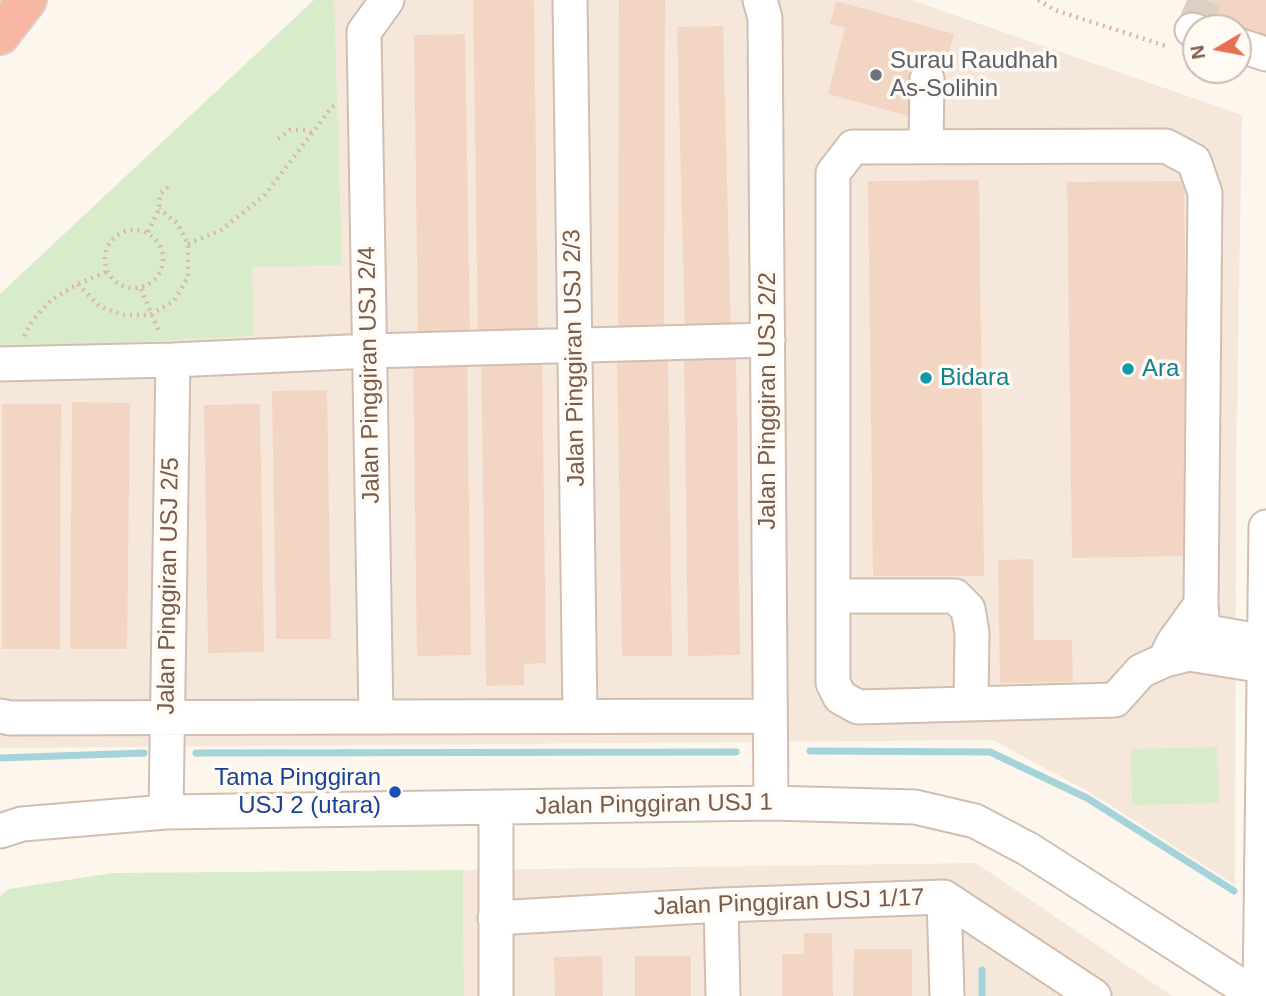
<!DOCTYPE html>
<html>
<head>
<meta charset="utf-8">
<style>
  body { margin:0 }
  #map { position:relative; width:1266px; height:996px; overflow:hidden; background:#fdf6ec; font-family:Helvetica,sans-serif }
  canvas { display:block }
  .north { position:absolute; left:1182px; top:14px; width:70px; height:70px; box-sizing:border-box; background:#fffaf3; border:2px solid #cabbb1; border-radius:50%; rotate:260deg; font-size:19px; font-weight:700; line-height:28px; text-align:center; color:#7a5c4d }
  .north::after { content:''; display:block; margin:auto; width:24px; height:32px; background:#e76f51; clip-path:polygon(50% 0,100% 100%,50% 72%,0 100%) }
</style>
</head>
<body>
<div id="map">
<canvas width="1266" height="996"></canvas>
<div class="north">N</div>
</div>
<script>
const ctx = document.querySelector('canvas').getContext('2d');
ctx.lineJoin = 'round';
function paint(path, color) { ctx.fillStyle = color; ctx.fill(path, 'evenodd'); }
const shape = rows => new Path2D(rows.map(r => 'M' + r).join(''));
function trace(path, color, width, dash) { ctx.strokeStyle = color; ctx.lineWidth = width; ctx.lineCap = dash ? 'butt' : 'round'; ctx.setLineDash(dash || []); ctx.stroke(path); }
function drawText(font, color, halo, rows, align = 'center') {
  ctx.font = font + ' Helvetica,sans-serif'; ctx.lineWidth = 7; ctx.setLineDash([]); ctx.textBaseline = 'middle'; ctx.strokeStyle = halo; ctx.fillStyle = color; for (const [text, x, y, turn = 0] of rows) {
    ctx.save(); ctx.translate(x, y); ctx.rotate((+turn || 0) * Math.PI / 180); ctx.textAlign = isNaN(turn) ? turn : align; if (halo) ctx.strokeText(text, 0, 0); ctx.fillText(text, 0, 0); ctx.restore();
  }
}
paint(shape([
  [314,0,911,0,1242,115,1236,466,1235,885,1091,793,993,740,0,748,0,294],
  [976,863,1172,996,464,996,463,870]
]), '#f5e8da');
paint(shape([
  [314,0,334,0,342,265,252,267,254,336,0,349,0,294],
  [1217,747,1219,803,1132,805,1131,749],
  [463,870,464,996,0,996,0,896,9,889,113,873]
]), '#d8ecc9');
trace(shape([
  [810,751,990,752,1087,798,1234,891],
  [196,753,736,752],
  [0,758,144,753],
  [982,970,982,996]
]), '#a5d3da', 7);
paint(shape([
  [473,0,534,0,538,337,478,337],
  [619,0,665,0,664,335,618,335],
  [1191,0,1266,0,1266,63,1238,53,1238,28,1210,28,1185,19],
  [836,1,954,34,948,56,926,50,908,116,828,94,845,28,830,24],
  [723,26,731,334,685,335,677,27],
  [465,34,470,335,418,336,414,35],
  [979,180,984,576,873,576,868,181],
  [1184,181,1189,556,1072,558,1067,182],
  [736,351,740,655,688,656,684,352],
  [668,354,672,656,622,656,617,355],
  [467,356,471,655,417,656,413,357],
  [481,356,542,356,546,663,524,664,524,685,486,686],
  [327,390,331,639,276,639,272,391],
  [72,402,130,403,127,649,70,649],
  [2,404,61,404,60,649,2,649],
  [260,404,264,652,208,653,204,405],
  [1033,559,1034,640,1072,640,1073,682,1000,683,998,560],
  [804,933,832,933,833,996,782,996,782,954,804,954],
  [854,949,912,949,912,996,853,996],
  [602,956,603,996,555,996,554,957],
  [635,956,691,956,691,996,635,996]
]), '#f3d5c3');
trace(shape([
  [1192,30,1205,0]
]), '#dcd0c4', 33, [33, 17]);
const minor = shape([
  [570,0,580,716],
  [760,0,765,18,771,803],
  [1192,30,1196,31],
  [1238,45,1266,54],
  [926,147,927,79],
  [0,364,173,360,370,351,768,340],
  [833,596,955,596,968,609,972,633,971,703],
  [1201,604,1203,631,1264,642],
  [1165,660,1173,643,1201,604,1205,193,1194,161,1166,146,853,147,833,173,833,683,840,697,858,707,1115,700,1141,671,1165,660,1189,654,1264,666],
  [0,716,10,718,770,716],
  [376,717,364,32,387,0],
  [166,812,173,360],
  [0,831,22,824,166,812,771,803,915,807,975,821,1028,849,1257,996],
  [944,897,947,996],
  [721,905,723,996],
  [495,918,721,905,944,897,1094,996],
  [496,996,496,807],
  [1260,996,1266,527]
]);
const highway = shape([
  [0,35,27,0]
]);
trace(minor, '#d1beb0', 37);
trace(highway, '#dad1cd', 42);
trace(shape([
  [1038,0,1055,10,1169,47],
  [278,139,290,130,305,130,314,134],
  '105 259a29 29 0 1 1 58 0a29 29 0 1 1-58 0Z',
  [148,232,159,209,160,194,168,187],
  [188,244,221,230,264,196,332,107,337,104],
  [78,284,99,306,122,315,150,315,174,301,188,277,188,244,177,223,159,209],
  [141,289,160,334],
  [24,336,33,320,51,300,78,284,106,272]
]), '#d9b8a5', 4.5, [2, 5]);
trace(minor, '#fff', 33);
trace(highway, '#f7b7a3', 38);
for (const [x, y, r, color] of [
  [876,75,7,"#6b7280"],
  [1128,369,7,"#0f9aa8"],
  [926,378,7,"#0f9aa8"],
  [395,792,7,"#1a4fb4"]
]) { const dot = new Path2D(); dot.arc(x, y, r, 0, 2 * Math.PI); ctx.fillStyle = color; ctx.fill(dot); trace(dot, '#fffaf3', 2.5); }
drawText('24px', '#5b616d', '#fffaf3', [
  ["Surau Raudhah",890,61],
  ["As-Solihin",890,89]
], 'left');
drawText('24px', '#7a5c4d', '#fffaf3', [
  ["Jalan Pinggiran USJ 2/3",575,358,-91],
  ["Jalan Pinggiran USJ 2/4",370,375,-91],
  ["Jalan Pinggiran USJ 2/2",768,401,-90],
  ["Jalan Pinggiran USJ 2/5",169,586,-89],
  ["Jalan Pinggiran USJ 1",654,805,-1],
  ["Jalan Pinggiran USJ 1/17",789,903,-2]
]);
drawText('24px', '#0d838f', '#fffaf3', [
  ["Ara",1142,369],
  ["Bidara",940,378]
], 'left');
drawText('24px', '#164399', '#fffaf3', [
  ["Tama Pinggiran",381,778],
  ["USJ 2 (utara)",381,806]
], 'right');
</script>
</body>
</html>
